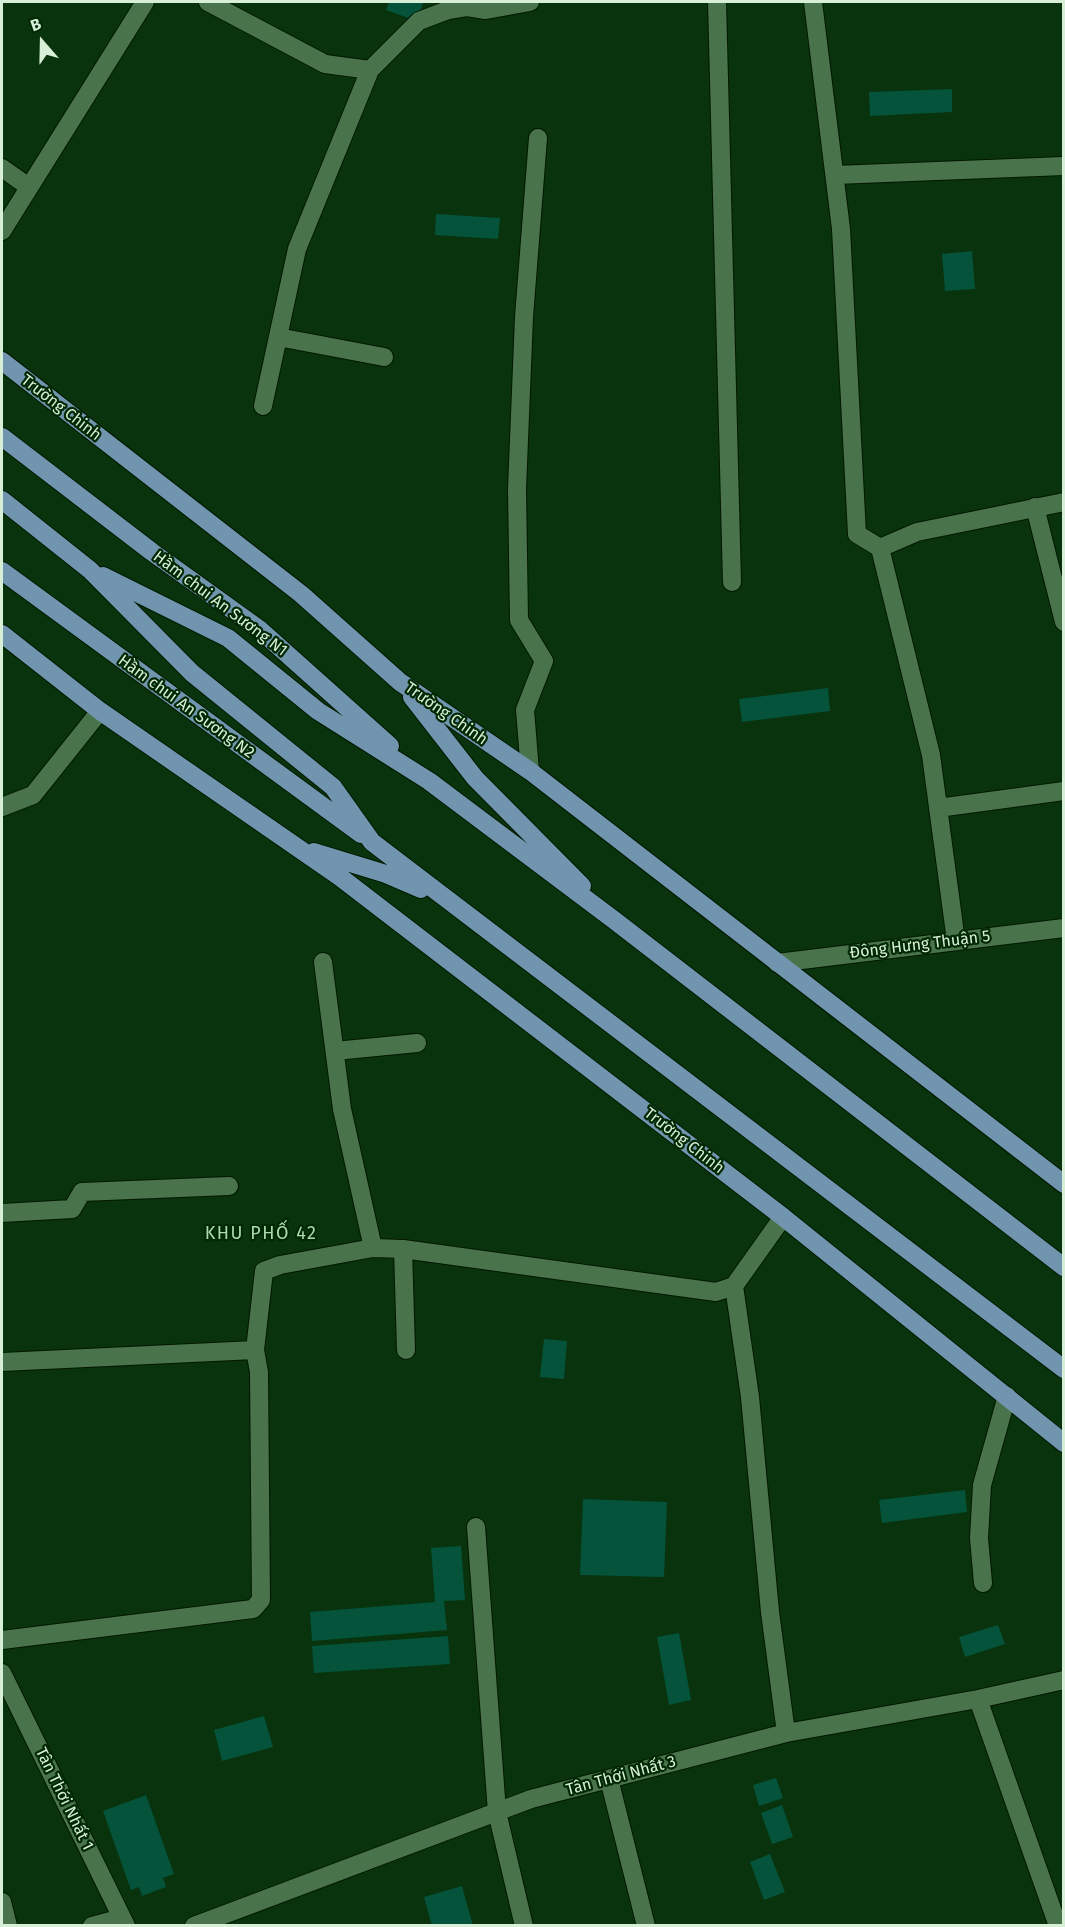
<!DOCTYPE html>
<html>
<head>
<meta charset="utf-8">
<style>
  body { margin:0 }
  #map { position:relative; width:1065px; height:1927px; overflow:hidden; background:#08330d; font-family:"Fira Sans",sans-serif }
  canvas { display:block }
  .frame { position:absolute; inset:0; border:3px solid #d8efd7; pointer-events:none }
  .north { position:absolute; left:12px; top:12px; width:60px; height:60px; -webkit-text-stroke:4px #002903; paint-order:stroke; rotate:340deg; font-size:16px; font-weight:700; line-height:24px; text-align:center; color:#d8efd7 }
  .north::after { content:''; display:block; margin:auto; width:21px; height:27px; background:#d8efd7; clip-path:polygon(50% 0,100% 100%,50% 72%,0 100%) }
</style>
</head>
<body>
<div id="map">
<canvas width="1065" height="1927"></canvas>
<div class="frame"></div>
<div class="north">B</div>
</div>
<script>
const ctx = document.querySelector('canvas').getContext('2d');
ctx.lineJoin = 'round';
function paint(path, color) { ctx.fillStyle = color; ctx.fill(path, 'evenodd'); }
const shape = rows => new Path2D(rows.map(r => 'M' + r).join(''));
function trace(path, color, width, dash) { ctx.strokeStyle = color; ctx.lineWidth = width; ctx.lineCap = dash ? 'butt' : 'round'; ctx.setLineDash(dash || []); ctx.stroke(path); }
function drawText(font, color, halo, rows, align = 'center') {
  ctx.font = font + ' "Fira Sans",sans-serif'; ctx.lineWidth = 4.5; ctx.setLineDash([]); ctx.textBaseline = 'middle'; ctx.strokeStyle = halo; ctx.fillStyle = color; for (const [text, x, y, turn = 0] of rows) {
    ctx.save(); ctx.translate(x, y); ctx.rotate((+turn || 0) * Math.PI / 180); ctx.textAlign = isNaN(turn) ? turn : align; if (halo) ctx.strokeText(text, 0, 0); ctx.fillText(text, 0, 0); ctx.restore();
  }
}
paint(shape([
  [389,2,423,3,417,21,386,10],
  [952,89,952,112,870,116,869,92],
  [436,214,500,218,498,239,435,235],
  [972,251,975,289,945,291,942,254],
  [828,688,830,711,742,722,739,699],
  [544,1339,567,1341,564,1379,540,1377],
  [965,1490,967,1512,882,1523,879,1500],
  [583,1499,667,1502,664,1577,580,1575],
  [461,1546,465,1600,444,1601,447,1630,312,1641,310,1612,435,1602,431,1548],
  [998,1625,1005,1644,965,1657,959,1637],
  [679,1633,691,1700,669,1705,657,1637],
  [448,1636,450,1664,314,1673,312,1646],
  [264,1716,273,1747,222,1761,214,1730],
  [776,1778,783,1798,759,1806,753,1785],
  [146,1795,174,1874,163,1878,166,1887,142,1896,139,1887,131,1890,103,1811],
  [782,1805,793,1837,772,1844,761,1813],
  [770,1854,785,1892,764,1900,750,1862],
  [462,1886,473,1926,432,1926,424,1897]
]), '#04533a');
const minor = shape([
  [208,2,325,64,370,70,419,21,448,10,467,7,486,10,530,2],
  [717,2,732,582],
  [813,2,841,229,857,534,880,548,931,755,956,941],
  [2,168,29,187],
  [835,175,1064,166],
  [2,231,145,2],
  [278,337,384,357],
  [263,406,297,249,370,70],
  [1035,507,1064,622],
  [880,548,917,532,1064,502],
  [530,771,525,710,544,661,519,620,517,489,524,317,538,138],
  [2,807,33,795,100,711],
  [938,808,1064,791],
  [323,962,342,1109,373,1248],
  [777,963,1064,928],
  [335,1051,417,1043],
  [2,1213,72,1209,82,1192,229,1186],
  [403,1249,406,1350],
  [734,1286,750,1397,770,1612,786,1733],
  [2,1362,255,1350],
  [476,1527,497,1812,524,1926],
  [983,1583,979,1538,982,1485,1007,1396],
  [2,1640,253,1609,261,1600,259,1372,255,1350,264,1271,280,1265,373,1248,403,1249,716,1292,734,1286,783,1217],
  [2,1673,126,1926],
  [978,1699,1058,1926],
  [609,1779,646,1926],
  [2,1902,8,1926],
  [92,1926,122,1918],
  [194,1926,531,1799,786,1733,978,1699,1064,1680]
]);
const major = shape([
  [2,361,301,594,400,682,530,771,1064,1184],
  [2,437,152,552,259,629,390,746],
  [2,500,90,570,192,673,333,787,372,842,1064,1369],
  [2,571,361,834],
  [103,576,228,638,318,711,429,781,614,920,1064,1267],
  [2,634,100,711,340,877,783,1217,1064,1443],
  [412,697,475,778,582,886],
  [314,852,386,874,421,889]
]);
trace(minor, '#001901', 20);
trace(major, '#001901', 20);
trace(minor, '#49734a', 18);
trace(major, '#7195ae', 18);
drawText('16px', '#d8efd7', '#002903', [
  ["Trường Chinh",61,408,38],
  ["Hầm chui An Sương N1",220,604,37],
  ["Hầm chui An Sương N2",186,707,36],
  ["Trường Chinh",446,714,35],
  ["Đông Hưng Thuận 5",920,945,-7],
  ["Trường Chinh",684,1141,38],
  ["Tân Thới Nhất 3",621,1776,-15],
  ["Tân Thới Nhất 1",64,1799,64]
]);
ctx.letterSpacing = '1.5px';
drawText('18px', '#acdaac', '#002903', [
  ["KHU PHỐ 42",261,1234]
]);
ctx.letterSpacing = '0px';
</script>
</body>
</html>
